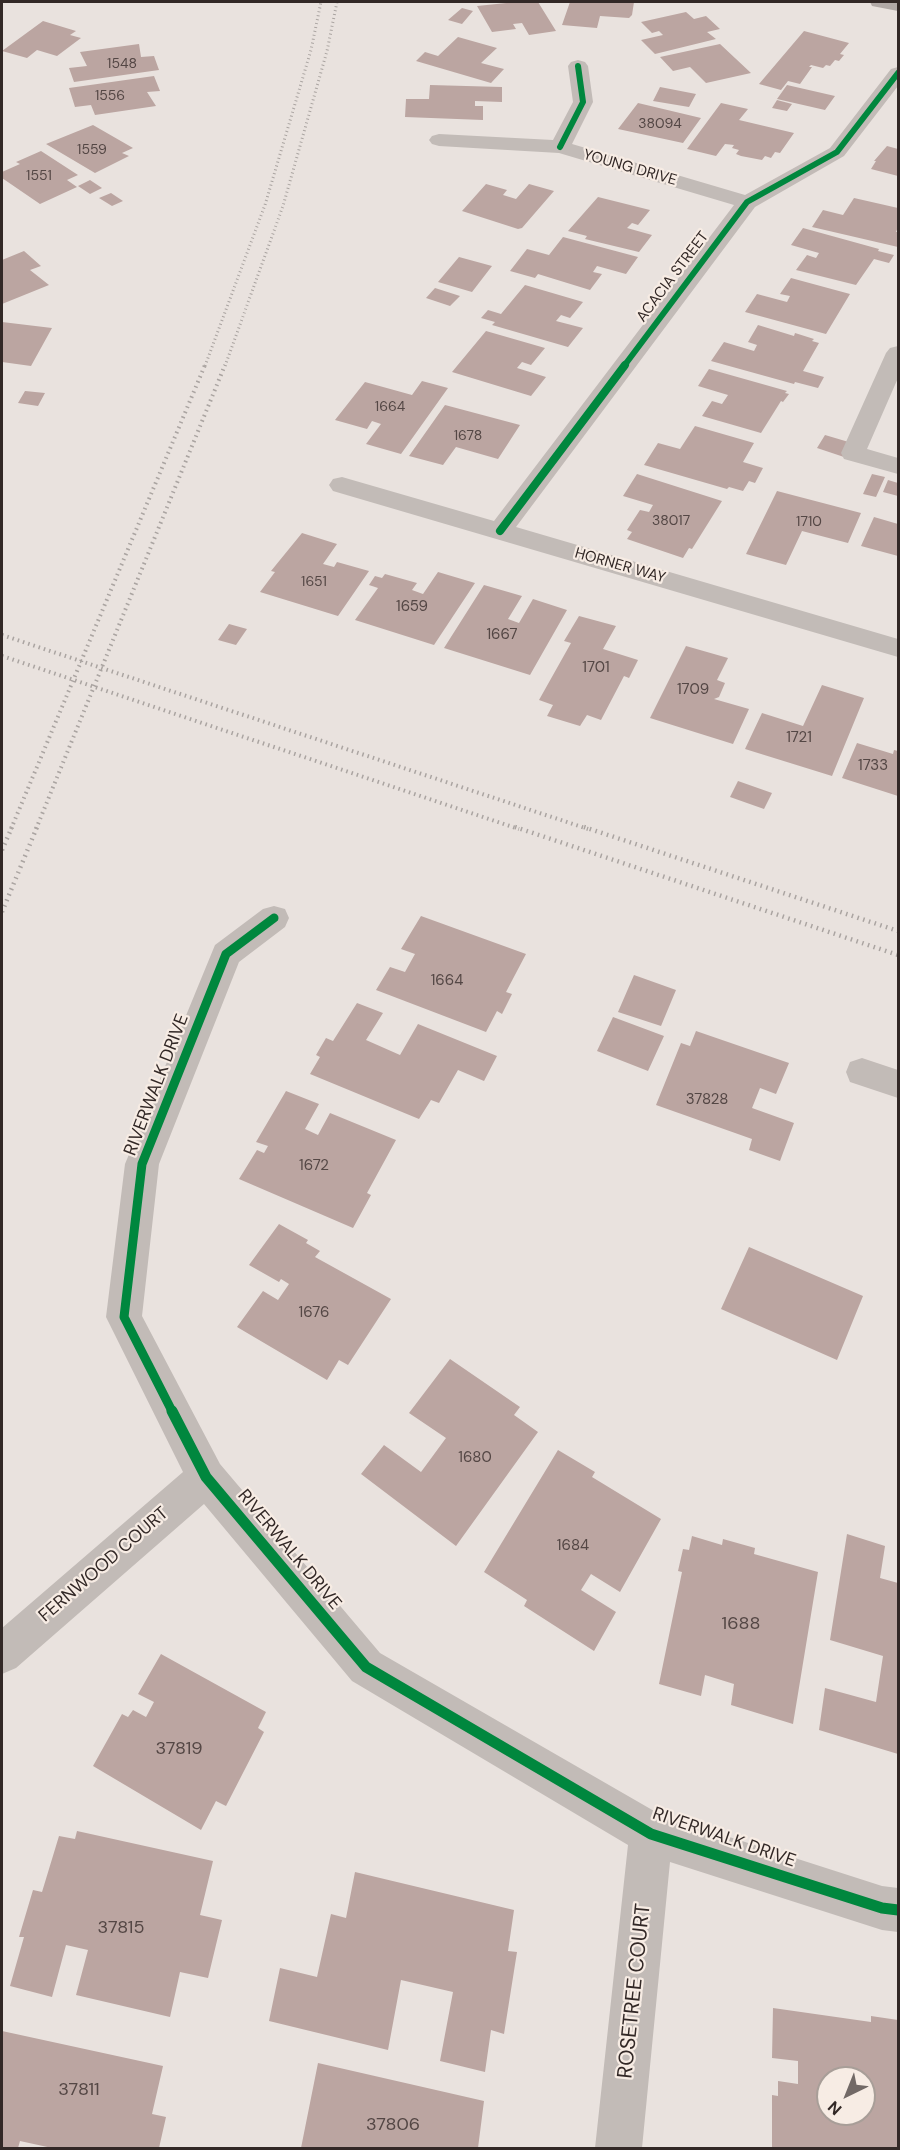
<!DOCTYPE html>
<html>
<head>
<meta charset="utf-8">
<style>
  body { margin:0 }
  #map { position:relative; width:900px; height:2150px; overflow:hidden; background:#e9e2de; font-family:"DM Sans",sans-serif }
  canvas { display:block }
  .frame { position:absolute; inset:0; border:3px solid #322826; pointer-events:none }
  .north { position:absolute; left:816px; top:2066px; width:60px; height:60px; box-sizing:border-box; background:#f7ece4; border:2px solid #a89e98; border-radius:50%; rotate:223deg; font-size:16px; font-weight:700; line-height:24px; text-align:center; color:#322826 }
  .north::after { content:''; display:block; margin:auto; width:21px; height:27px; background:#726966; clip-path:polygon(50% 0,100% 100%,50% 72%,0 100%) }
</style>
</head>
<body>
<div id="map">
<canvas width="900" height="2150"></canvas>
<div class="frame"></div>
<div class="north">N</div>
</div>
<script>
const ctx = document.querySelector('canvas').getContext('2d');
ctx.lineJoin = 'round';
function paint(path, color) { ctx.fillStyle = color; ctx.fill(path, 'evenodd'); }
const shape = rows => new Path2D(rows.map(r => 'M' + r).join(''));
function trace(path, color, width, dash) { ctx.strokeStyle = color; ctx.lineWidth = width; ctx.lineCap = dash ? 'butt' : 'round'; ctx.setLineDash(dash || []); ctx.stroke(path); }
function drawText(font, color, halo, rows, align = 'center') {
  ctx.font = font + ' "DM Sans",sans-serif'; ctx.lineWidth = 4.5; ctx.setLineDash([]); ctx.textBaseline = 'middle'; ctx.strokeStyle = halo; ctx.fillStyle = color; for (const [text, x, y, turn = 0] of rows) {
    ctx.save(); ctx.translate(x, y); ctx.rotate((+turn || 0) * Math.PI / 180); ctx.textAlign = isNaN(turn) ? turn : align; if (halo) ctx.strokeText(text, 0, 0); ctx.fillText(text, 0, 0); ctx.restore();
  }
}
paint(shape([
  [516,2,538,2,556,31,529,35,522,23,513,24,516,29,492,32,477,6],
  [570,2,634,2,632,15,629,18,600,16,597,28,562,25],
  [462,8,473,11,462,24,448,20],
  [686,12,694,19,706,16,720,29,707,32,716,39,655,54,641,40,663,35,659,31,652,33,641,22],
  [43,21,76,31,70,35,81,38,57,56,37,50,27,58,2,51],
  [804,31,849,43,840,54,844,55,839,61,835,60,830,66,826,65,823,68,811,65,809,67,812,67,800,84,788,81,781,90,759,84],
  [458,37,497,48,481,63,504,69,491,83,416,61,425,52,438,56],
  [139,44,141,57,154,56,159,70,74,82,69,68,87,66,80,52],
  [720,44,751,73,706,83,690,67,673,71,660,57],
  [154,76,160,91,147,92,156,106,95,115,91,105,75,107,69,88],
  [430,85,502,87,502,102,475,101,475,106,483,106,483,120,405,117,406,99,429,99],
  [787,85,835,96,825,110,777,99],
  [660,87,696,94,689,107,653,101],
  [777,100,792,104,787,111,772,108],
  [638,103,701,118,683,143,618,129],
  [721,103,748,109,739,120,794,133,780,153,775,152,771,158,765,156,762,160,741,156,736,154,739,150,732,148,734,145,725,144,716,156,687,149],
  [93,125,133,148,122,153,129,156,95,173,46,144],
  [887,146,898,149,898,176,871,169,876,161,874,161],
  [41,151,78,175,67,180,77,187,40,204,2,178,2,172,20,164,16,162],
  [90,180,102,188,90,194,78,186],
  [486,184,507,190,503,195,516,199,529,184,554,191,522,228,518,229,462,211],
  [111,193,123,201,112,206,99,198],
  [598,197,650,210,638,225,632,223,627,228,652,235,639,252,585,239,587,236,568,231],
  [854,198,898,208,898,227,896,232,898,232,898,247,812,227,823,210,843,215],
  [803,228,879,249,878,251,894,255,889,263,874,259,856,285,796,270,807,255,816,258,819,253,791,245],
  [563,237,638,257,626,274,597,266,593,272,602,274,590,290,538,274,535,278,510,271,527,249,549,255],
  [24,251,41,266,30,270,49,285,2,304,2,260],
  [459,257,492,266,472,292,438,282],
  [791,278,850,294,826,334,745,312,757,294,787,302,790,296,780,294],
  [525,285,583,302,570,318,561,315,556,321,583,328,568,347,492,325,495,322,481,318,488,310,501,314],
  [435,288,460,296,450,306,426,298],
  [2,322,52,328,31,366,2,362],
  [758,325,794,336,795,333,814,339,812,341,819,343,803,371,824,377,818,388,795,382,794,384,711,361,724,342,754,351,757,345,748,342],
  [486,331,545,348,531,365,522,362,517,368,546,377,531,396,452,372],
  [709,369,787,391,785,393,789,394,783,402,781,401,761,433,702,416,712,401,722,404,728,395,698,386],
  [422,381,448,388,401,454,366,444,381,424,372,421,367,429,335,420,365,382,412,395],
  [25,391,45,393,38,406,18,403],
  [445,405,520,425,498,459,456,447,443,465,409,456],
  [695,426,754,443,743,462,763,468,755,483,749,481,743,491,729,487,727,489,644,465,658,443,680,449],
  [825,435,852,443,844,457,817,448],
  [637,474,722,501,692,549,689,548,683,558,627,539,632,532,627,530,640,510,649,512,653,505,623,496],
  [872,474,885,477,876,497,863,494],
  [888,480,898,483,898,496,883,492],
  [777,491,861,513,848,543,802,531,786,565,746,554],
  [874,517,898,524,898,556,861,546],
  [302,533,337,544,323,564,334,567,337,562,369,571,338,616,260,592,275,572,271,571],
  [438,572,475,583,434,645,355,620,378,588,369,585,375,576,382,578,385,574,417,583,412,590,423,594],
  [484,585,522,596,508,619,519,623,533,599,567,610,530,675,444,648],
  [579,616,616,626,603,649,638,660,629,678,624,676,601,720,587,715,580,726,547,716,553,705,539,700,571,643,564,641],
  [229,624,247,629,236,645,218,640],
  [686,646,728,658,717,680,725,683,719,697,714,699,749,709,733,744,650,718],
  [822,685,864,698,832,776,745,749,762,713,803,726],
  [857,743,893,754,894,750,898,751,898,796,842,778],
  [738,781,772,793,764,809,730,797],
  [421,916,526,954,506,992,512,994,502,1014,497,1011,486,1032,376,990,390,967,405,972,415,954,401,949],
  [634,975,676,990,661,1026,618,1012],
  [357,1003,383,1013,366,1040,400,1055,418,1024,497,1056,484,1081,458,1070,439,1103,431,1100,419,1119,310,1074,320,1057,316,1055,326,1038,333,1041],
  [613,1017,664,1036,648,1071,597,1051],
  [696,1031,789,1063,776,1094,760,1088,752,1108,794,1123,780,1161,749,1150,752,1139,656,1105,681,1043,690,1046],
  [286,1091,319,1104,305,1129,318,1135,330,1113,396,1140,367,1193,371,1195,353,1228,239,1179,257,1150,264,1153,268,1146,256,1142],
  [279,1224,308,1240,306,1243,320,1251,315,1257,391,1299,348,1365,339,1360,327,1380,237,1327,263,1291,278,1300,289,1284,281,1279,279,1282,249,1265],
  [749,1247,863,1296,837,1360,721,1309],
  [450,1359,520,1407,514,1415,538,1432,456,1546,361,1474,384,1445,421,1472,446,1438,409,1413],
  [558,1450,595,1472,592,1477,661,1519,620,1592,591,1574,581,1590,616,1612,594,1651,524,1606,527,1600,484,1572],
  [847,1534,885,1546,880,1578,898,1583,898,1754,819,1730,825,1688,876,1702,883,1656,830,1640],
  [692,1536,722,1545,723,1539,755,1548,754,1554,818,1572,793,1724,731,1705,734,1684,705,1675,701,1696,659,1684,682,1572,678,1571,683,1549,689,1550],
  [161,1654,266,1712,258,1728,264,1732,226,1806,216,1801,201,1830,93,1766,122,1714,128,1717,133,1710,146,1717,154,1702,138,1694],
  [77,1831,213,1861,200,1915,222,1920,208,1978,180,1972,170,2017,76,1995,88,1950,66,1945,52,1997,10,1986,24,1937,19,1937,33,1890,42,1892,59,1836,75,1839],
  [355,1872,514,1910,508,1951,517,1952,504,2034,491,2030,485,2072,440,2061,453,1992,401,1980,388,2050,269,2021,280,1968,317,1977,331,1914,346,1918],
  [773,2008,871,2022,871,2016,898,2020,898,2148,772,2148,772,2095,778,2096,778,2081,798,2084,798,2061,772,2058],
  [828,2078,864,2078,864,2114,828,2114],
  [2,2031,163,2066,152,2114,166,2117,159,2148,52,2148,20,2141,18,2148,2,2148],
  [318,2063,484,2101,478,2148,301,2148]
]), '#bba5a1');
paint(shape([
  [578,60,585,62,588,66,593,102,572,144,745,195,830,148,891,69,898,67,898,86,844,156,755,207,516,527,898,639,898,657,333,491,329,485,333,479,342,477,494,521,734,205,559,153,439,146,432,144,429,140,432,136,439,134,553,140,573,102,568,66,571,62,578,60],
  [898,346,898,378,867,449,898,458,898,474,844,459,841,453,886,353,890,348,898,346],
  [274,906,285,909,289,918,285,927,239,962,159,1164,142,1316,220,1464,380,1653,661,1815,882,1886,898,1888,898,1932,882,1930,670,1862,642,2148,595,2148,628,1845,352,1681,204,1504,16,1668,2,1674,2,1628,183,1472,106,1317,125,1164,215,945,263,909,274,906],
  [862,1058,898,1070,898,1098,850,1082,846,1072,850,1062,862,1058]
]), '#c2bbb7');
paint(shape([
  [870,2,898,2,898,11,872,6,870,2]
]), '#b1a9a6');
trace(shape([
  [205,366,265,205,311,50,321,2],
  [225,366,283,206,327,51,337,2]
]), '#aaa4a1', 3, [1, 3]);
trace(shape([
  [2,635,588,829],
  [2,656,519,829],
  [11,829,205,365],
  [36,829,225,365]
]), '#aaa4a1', 4, [1.5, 4]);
trace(shape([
  [515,827,898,955],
  [584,827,898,931],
  [2,850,12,827],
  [2,912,37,827]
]), '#aaa4a1', 4.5, [1.5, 4.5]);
trace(shape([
  [560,147,583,102,578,66],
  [624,366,747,202,837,152,898,73]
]), '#00873e', 6);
trace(shape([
  [500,531,625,365]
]), '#00873e', 8);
trace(shape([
  [173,1413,124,1317,142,1164,226,954,274,918]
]), '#00873e', 9);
trace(shape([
  [172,1411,206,1477,366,1667,651,1834,882,1908,898,1910]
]), '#00873e', 11);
drawText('14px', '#544745', null, [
  ["1548",122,64],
  ["1556",110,96],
  ["38094",660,124],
  ["1559",92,150],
  ["1551",39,176],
  ["1664",390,407],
  ["1678",468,436],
  ["38017",671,521],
  ["1710",809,522],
  ["1651",314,582]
]);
drawText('15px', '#322826', '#f7ece4', [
  ["YOUNG DRIVE",630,168,16],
  ["ACACIA STREET",673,277,-53],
  ["HORNER WAY",620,566,16]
]);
drawText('15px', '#544745', null, [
  ["1659",412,607],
  ["1667",502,635],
  ["1701",596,668],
  ["1709",693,690],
  ["1721",799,738],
  ["1733",873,766],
  ["1664",447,981],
  ["37828",707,1100],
  ["1672",314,1166],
  ["1676",314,1313],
  ["1680",475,1458],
  ["1684",573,1546]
]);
drawText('18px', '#322826', '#f7ece4', [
  ["RIVERWALK DRIVE",157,1085,-69],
  ["RIVERWALK DRIVE",289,1550,50],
  ["FERNWOOD COURT",104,1565,-41],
  ["RIVERWALK DRIVE",724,1838,19]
]);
drawText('18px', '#544745', null, [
  ["1688",741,1624],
  ["37819",179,1749],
  ["37815",121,1928],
  ["37811",79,2090],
  ["37806",393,2125]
]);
drawText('21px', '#322826', '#f7ece4', [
  ["ROSETREE COURT",635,1991,-84]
]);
</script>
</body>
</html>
